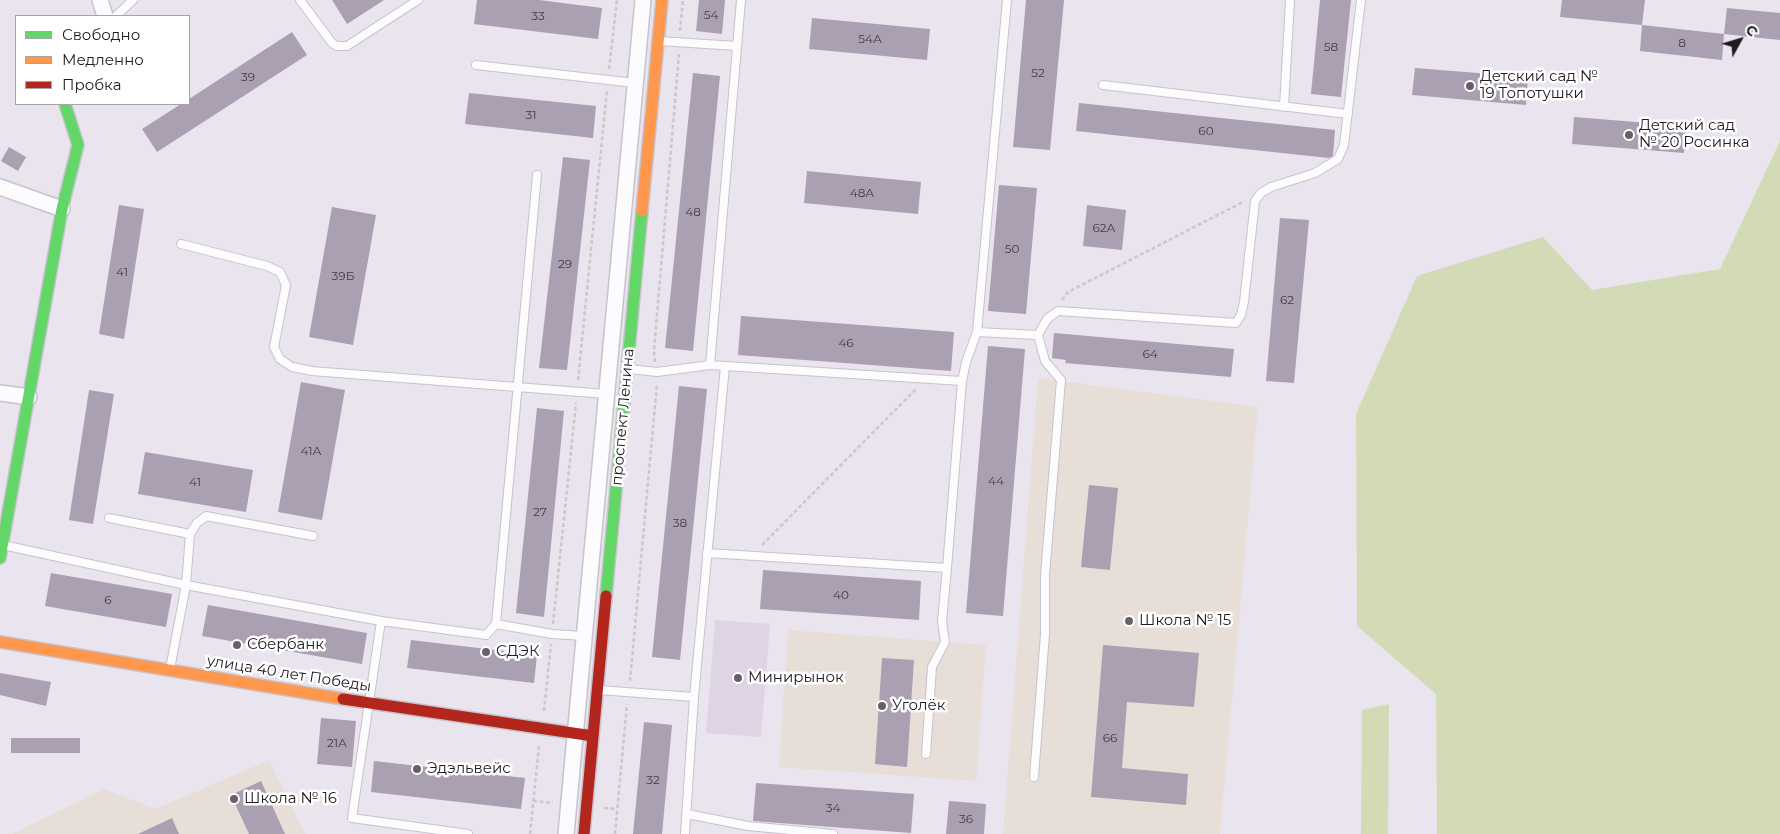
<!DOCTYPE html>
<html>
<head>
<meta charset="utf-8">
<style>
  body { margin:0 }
  #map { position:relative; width:1780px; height:834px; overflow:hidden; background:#eae4ef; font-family:Montserrat,sans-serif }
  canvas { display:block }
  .legend { position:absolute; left:15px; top:15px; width:175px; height:90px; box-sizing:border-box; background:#fff; border:1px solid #a5a4a6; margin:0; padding:6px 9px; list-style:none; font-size:15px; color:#1f1b21 }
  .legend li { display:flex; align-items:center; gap:10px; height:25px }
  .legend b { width:25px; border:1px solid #a5a4a6 }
  .north { position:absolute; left:1715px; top:15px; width:50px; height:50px; -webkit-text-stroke:4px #fff; paint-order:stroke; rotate:51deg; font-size:14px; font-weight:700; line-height:20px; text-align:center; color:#1f1b21 }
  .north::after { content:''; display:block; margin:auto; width:18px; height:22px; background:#1f1b21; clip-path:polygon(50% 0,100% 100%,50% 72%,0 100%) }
</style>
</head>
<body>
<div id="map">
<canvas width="1780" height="834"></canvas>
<ul class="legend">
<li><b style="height:6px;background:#63d668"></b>Свободно</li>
<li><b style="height:6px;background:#ff974d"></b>Медленно</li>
<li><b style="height:6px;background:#b3261e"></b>Пробка</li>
</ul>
<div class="north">С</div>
</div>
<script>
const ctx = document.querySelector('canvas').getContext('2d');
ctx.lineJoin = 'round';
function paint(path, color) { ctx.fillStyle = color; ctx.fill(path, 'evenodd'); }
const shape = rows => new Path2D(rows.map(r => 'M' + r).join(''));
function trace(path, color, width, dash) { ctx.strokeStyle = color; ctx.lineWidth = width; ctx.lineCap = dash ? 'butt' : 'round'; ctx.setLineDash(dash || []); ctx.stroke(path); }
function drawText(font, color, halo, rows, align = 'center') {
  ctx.font = font + ' Montserrat,sans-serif'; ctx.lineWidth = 5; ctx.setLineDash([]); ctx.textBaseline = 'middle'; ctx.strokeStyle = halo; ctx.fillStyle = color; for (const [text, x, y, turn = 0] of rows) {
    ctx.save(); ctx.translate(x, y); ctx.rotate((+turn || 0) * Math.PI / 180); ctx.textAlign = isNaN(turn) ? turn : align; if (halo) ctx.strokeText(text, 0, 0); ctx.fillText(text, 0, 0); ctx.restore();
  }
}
paint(shape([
  [715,620,770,624,761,737,706,733]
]), '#ded4e4');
paint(shape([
  [1038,378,1258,407,1220,834,1003,834],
  [788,630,986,645,976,781,779,767],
  [269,760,305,834,12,834,104,789,156,809]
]), '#e8ded8');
paint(shape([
  [1780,141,1780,834,1437,834,1436,694,1357,626,1356,414,1417,276,1543,237,1592,290,1720,269],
  [1389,704,1388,834,1361,834,1362,710]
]), '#d2dbb5');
paint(shape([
  [332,0,384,0,347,24],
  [477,0,539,0,602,8,598,39,474,24],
  [699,0,725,0,722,34,696,31],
  [1026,0,1064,0,1050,150,1013,147],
  [1320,0,1351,0,1341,97,1311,94],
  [1562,0,1645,0,1642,25,1560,17],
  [1727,8,1780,13,1780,40,1724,34],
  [812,18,930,29,927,60,809,49],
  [1642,25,1724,34,1722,60,1640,51],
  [292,32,307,55,157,152,142,129,181,104,189,104,189,99],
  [1415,68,1528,77,1526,105,1412,95],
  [693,73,720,76,693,351,665,348],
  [469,93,596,106,593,138,465,124],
  [1079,103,1335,130,1333,156,1329,158,1076,131],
  [1574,117,1686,126,1684,153,1572,144],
  [9,147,26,157,18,171,1,161],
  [563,157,590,160,567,370,539,368],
  [807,171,921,182,918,214,804,203],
  [999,185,1037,188,1026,314,988,311],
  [119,205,144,209,124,339,99,334],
  [1087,205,1126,210,1122,250,1083,246],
  [332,207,376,215,353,345,309,337],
  [1280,218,1309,220,1294,383,1266,381],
  [741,316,954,332,951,371,738,355],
  [1054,333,1234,349,1231,377,1065,363,1066,360,1052,358],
  [988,346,1025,349,1003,616,966,613],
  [301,382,345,390,322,520,278,512],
  [679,386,707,389,680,660,652,657],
  [89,390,114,394,93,524,69,520],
  [537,408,564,411,544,617,516,613],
  [145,452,253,470,246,512,138,494],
  [1089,485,1118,488,1110,570,1081,567],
  [763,570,921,581,919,620,760,609],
  [51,573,172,594,166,627,45,606],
  [208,605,367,633,362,664,202,636],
  [411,640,537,655,534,683,407,668],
  [1103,645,1199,653,1194,707,1127,702,1122,768,1188,774,1186,805,1091,797],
  [882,658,914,660,907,767,875,764],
  [0,673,51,682,46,706,0,695],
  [321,718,356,721,352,767,317,764],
  [644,722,672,725,662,834,633,834],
  [11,738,80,738,80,753,11,753],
  [374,761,525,778,521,809,371,792],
  [261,781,285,834,249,834,231,795],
  [756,783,914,794,911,833,753,821],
  [949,801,986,804,984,834,946,834],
  [172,818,179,834,138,834]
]), '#ab9fb2');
const lane = shape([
  [300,0,332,43,337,46,347,46,418,0],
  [116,16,133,0],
  [659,41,737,46],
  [476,65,635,83],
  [1103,85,1348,114],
  [1284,107,1290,0],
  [181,244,267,266,280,272,286,285,274,347,280,359,292,367,312,371,606,394],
  [977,332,1007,0],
  [710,365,741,0],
  [629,369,657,372,710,365,962,381,947,568,707,553],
  [962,381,966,362,977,332,1038,335,1047,319,1058,311,1236,323,1241,315,1244,302,1255,201,1261,193,1271,187,1315,173,1338,159,1344,145,1361,0],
  [109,518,190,534],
  [3,545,186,585,381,621,486,635,496,624,552,634,584,636],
  [381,621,352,818,468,834],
  [496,624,537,175],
  [170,669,186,585,190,534,197,523,206,516,313,536],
  [599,690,694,697,685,834],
  [694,697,725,366],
  [926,754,932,667,945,642,942,621,947,568],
  [1034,777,1045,634,1045,575,1061,380,1045,361,1038,335],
  [687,814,748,826,833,834]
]);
const street = shape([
  [100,0,105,16],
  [0,187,62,209],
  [0,393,29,397],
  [566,834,643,0]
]);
const fast = shape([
  [0,558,62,209,78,145,65,104],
  [606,596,642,211]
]);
const slow = shape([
  [642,211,662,0],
  [0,642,343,699]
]);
const jam = shape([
  [343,699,593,736],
  [584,834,606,596]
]);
trace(lane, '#c7c3cb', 10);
trace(street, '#c7c3cb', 18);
trace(fast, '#c7c3cb', 14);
trace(slow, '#c7c3cb', 14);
trace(jam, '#c7c3cb', 14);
trace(shape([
  [680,31,683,0],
  [609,69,617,0],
  [1062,300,1068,292,1243,202],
  [655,362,654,351,679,54],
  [578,380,607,90],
  [762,545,916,389],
  [553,624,576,403],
  [630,681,657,383],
  [544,711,551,644],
  [533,801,553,803],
  [604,808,617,809],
  [530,834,539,746],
  [615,834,627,704]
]), '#cac8cb', 2.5, [4, 2.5]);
trace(lane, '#fcfbfd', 8);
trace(street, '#fcfbfd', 15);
trace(fast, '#63d668', 11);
trace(slow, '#ff974d', 11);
trace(jam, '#b3261e', 11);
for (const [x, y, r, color] of [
  [1470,86,5,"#666169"],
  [1629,135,5,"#666169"],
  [1129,621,5,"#666169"],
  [237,645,5,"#666169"],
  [486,652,5,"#666169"],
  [738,678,5,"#666169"],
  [882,706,5,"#666169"],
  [417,769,5,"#666169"],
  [234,799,5,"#666169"]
]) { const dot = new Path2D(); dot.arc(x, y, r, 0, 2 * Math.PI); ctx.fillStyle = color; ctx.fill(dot); trace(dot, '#fff', 2); }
drawText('12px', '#423c45', null, [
  ["54",711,15],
  ["33",538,16],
  ["54А",870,39],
  ["8",1682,43],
  ["58",1331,47],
  ["52",1038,73],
  ["39",248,77],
  ["31",531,115],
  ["60",1206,131],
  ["48А",862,193],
  ["48",693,212],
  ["62А",1104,228],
  ["50",1012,249],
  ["29",565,264],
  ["41",122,272],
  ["39Б",343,276],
  ["62",1287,300],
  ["46",846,343],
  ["64",1150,354],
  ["41А",311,451],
  ["44",996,481],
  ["41",195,482],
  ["27",540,512],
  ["38",680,523],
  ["40",841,595],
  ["6",108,600],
  ["66",1110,738],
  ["21А",337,743],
  ["32",653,780],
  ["34",833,808],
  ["36",966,819]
]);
drawText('15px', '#1f1b21', '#fff', [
  ["Детский сад №",1480,77],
  ["19 Топотушки",1480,94],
  ["Детский сад",1639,126],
  ["№ 20 Росинка",1639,143],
  ["Школа № 15",1139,621],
  ["Сбербанк",247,645],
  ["СДЭК",496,652],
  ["Минирынок",748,678],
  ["Уголёк",892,706],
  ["Эдэльвейс",427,769],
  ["Школа № 16",244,799]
], 'left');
drawText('15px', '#1f1b21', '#fff', [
  ["проспект Ленина",623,417,-85],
  ["улица 40 лет Победы",289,674,9]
]);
</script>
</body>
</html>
